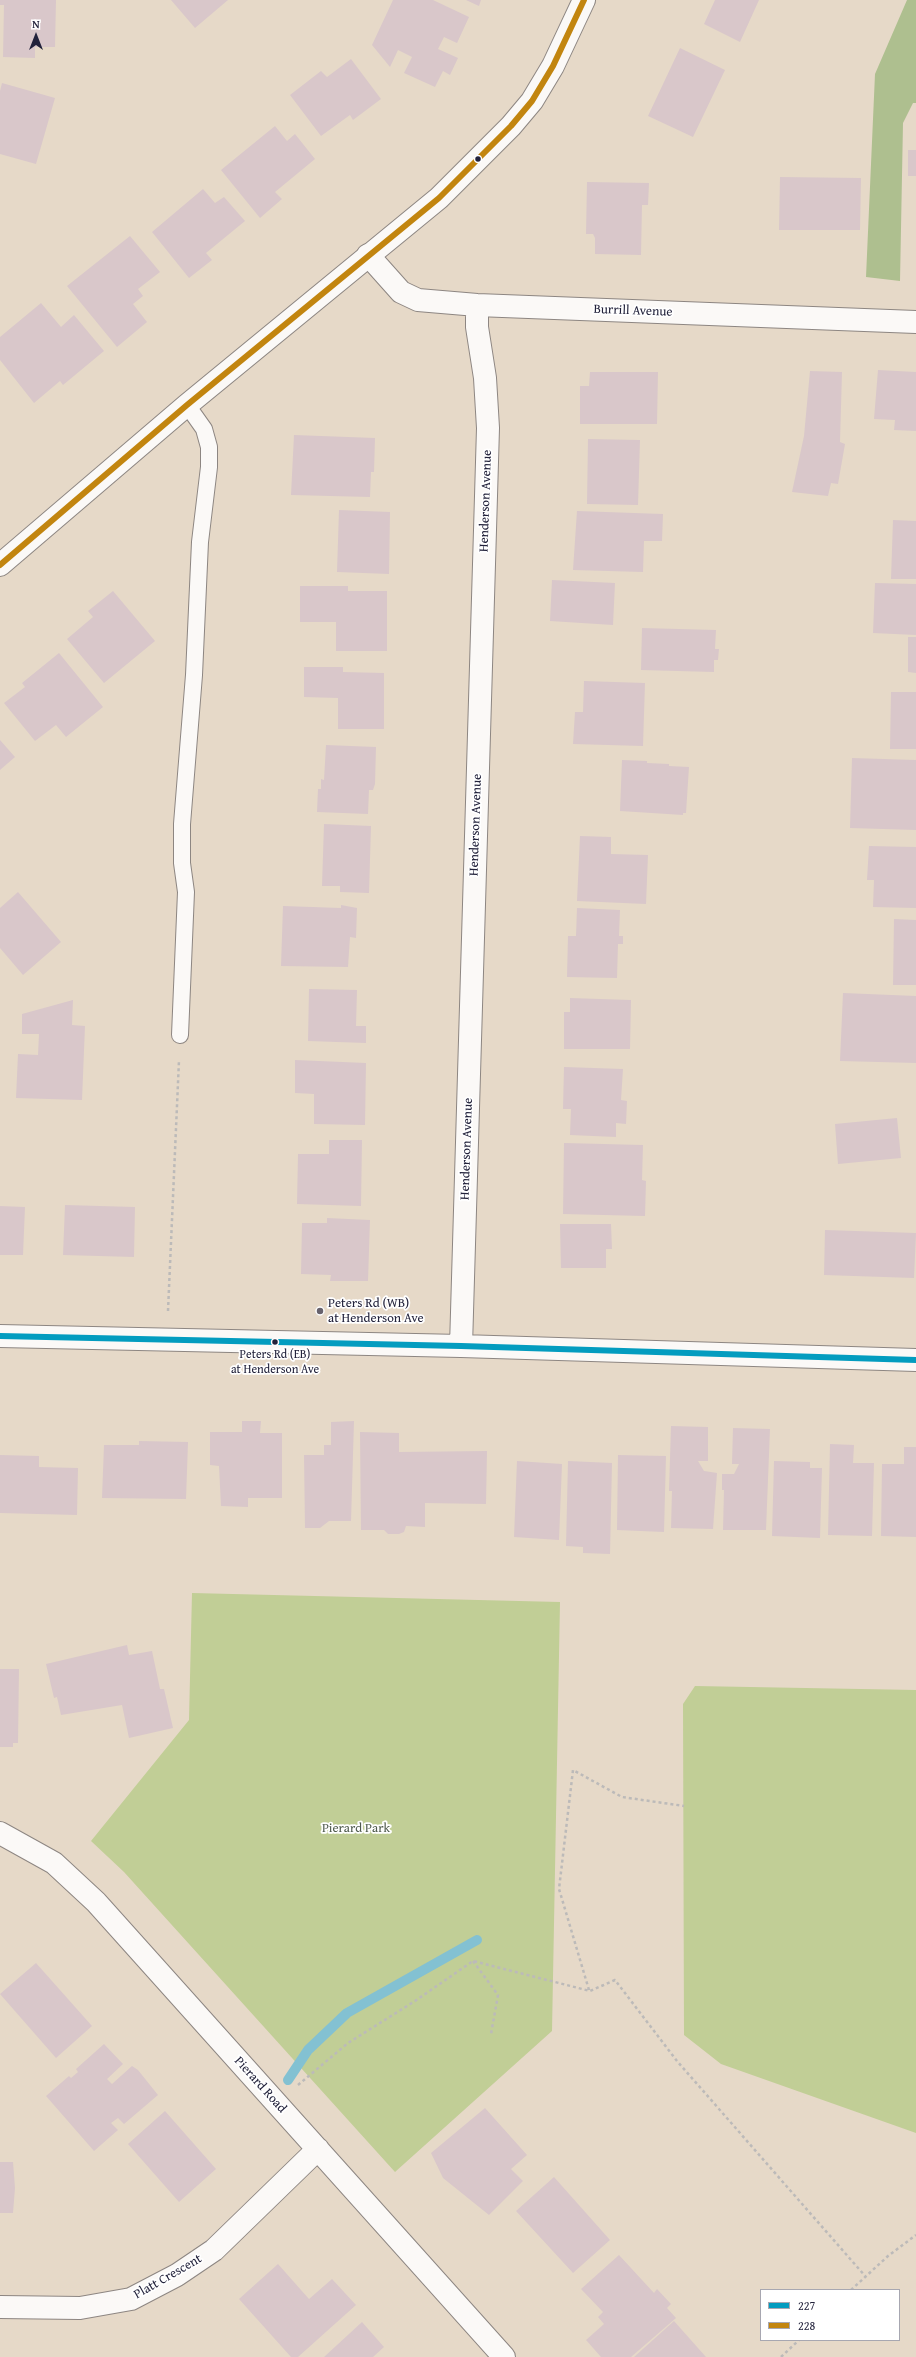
<!DOCTYPE html>
<html>
<head>
<meta charset="utf-8">
<style>
  body { margin:0 }
  #map { position:relative; width:916px; height:2357px; overflow:hidden; background:#e6d9c8; font-family:"Gentium Book Plus",serif }
  canvas { display:block }
  .legend { position:absolute; left:760px; top:2289px; width:140px; height:52px; box-sizing:border-box; background:#fff; border:1px solid #a7a7b1; margin:0; padding:5px 7px; list-style:none; font-size:12px; color:#22223b }
  .legend li { display:flex; align-items:center; gap:8px; height:20px }
  .legend b { width:20px; border:1px solid #a7a7b1 }
  .north { position:absolute; left:16px; top:16px; width:40px; height:40px; -webkit-text-stroke:3px #fff; paint-order:stroke; rotate:0deg; font-size:11px; font-weight:700; line-height:16px; text-align:center; color:#22223b }
  .north::after { content:''; display:block; margin:auto; width:14px; height:18px; background:#22223b; clip-path:polygon(50% 0,100% 100%,50% 72%,0 100%) }
</style>
</head>
<body>
<div id="map">
<canvas width="916" height="2357"></canvas>
<ul class="legend">
<li><b style="height:5px;background:#039cbf"></b>227</li>
<li><b style="height:5px;background:#c2850f"></b>228</li>
</ul>
<div class="north">N</div>
</div>
<script>
const ctx = document.querySelector('canvas').getContext('2d');
ctx.lineJoin = 'round';
function paint(path, color) { ctx.fillStyle = color; ctx.fill(path, 'evenodd'); }
const shape = rows => new Path2D(rows.map(r => 'M' + r).join(''));
function trace(path, color, width, dash) { ctx.strokeStyle = color; ctx.lineWidth = width; ctx.lineCap = dash ? 'butt' : 'round'; ctx.setLineDash(dash || []); ctx.stroke(path); }
function drawText(font, color, halo, rows, align = 'center') {
  ctx.font = font + ' "Gentium Book Plus",serif'; ctx.lineWidth = 3.5; ctx.setLineDash([]); ctx.textBaseline = 'middle'; ctx.strokeStyle = halo; ctx.fillStyle = color; for (const [text, x, y, turn = 0] of rows) {
    ctx.save(); ctx.translate(x, y); ctx.rotate((+turn || 0) * Math.PI / 180); ctx.textAlign = isNaN(turn) ? turn : align; if (halo) ctx.strokeText(text, 0, 0); ctx.fillText(text, 0, 0); ctx.restore();
  }
}
paint(shape([
  [192,1593,560,1602,552,2031,395,2172,124,1872,91,1841,189,1720],
  [695,1686,916,1690,916,2133,721,2064,684,2035,683,1704]
]), '#c1ce96');
paint(shape([
  [907,0,916,0,916,103,913,103,903,123,900,281,866,277,875,74]
]), '#aebf8f');
trace(shape([
  [288,2080,308,2050,347,2013,477,1940]
]), '#83c1d2', 10);
paint(shape([
  [0,0,56,0,55,47,35,47,35,58,3,57,4,5,0,5],
  [171,0,228,0,195,28],
  [393,0,433,0,469,17,457,43,444,37,438,49,458,58,450,75,443,71,435,87,404,73,412,57,398,50,390,67,372,45],
  [466,0,481,0,479,6],
  [715,0,759,0,740,42,704,24],
  [680,48,725,70,693,137,648,116],
  [351,59,381,99,353,120,350,115,321,136,290,95,321,71,327,77],
  [2,83,55,98,36,164,0,154,0,91],
  [275,126,287,141,295,134,315,159,275,192,282,199,260,218,221,170],
  [908,150,916,150,916,176,908,176],
  [780,177,861,178,860,230,779,230],
  [587,182,649,183,648,205,642,205,641,255,595,254,595,238,593,234,586,234],
  [203,189,215,203,224,197,245,221,206,253,212,260,189,278,152,232],
  [130,236,160,272,138,289,143,296,133,304,147,322,117,347,67,286],
  [41,303,61,327,74,315,104,351,63,385,60,381,34,403,0,360,0,337],
  [878,370,916,372,916,431,894,430,895,420,874,419],
  [810,371,842,372,840,442,845,444,838,484,831,483,828,496,792,492,804,436],
  [590,372,658,372,657,424,580,424,580,386,589,386],
  [294,435,375,438,374,472,371,472,370,497,291,495],
  [588,439,640,440,638,505,587,504],
  [339,510,390,512,389,574,337,572],
  [577,511,663,514,662,541,644,541,643,572,573,570],
  [893,520,916,521,916,579,891,579],
  [552,580,615,583,613,625,550,621],
  [875,583,916,584,916,635,873,633],
  [300,586,348,586,348,591,387,591,387,651,336,651,336,622,300,622],
  [113,591,155,641,104,683,67,639,93,617,88,611],
  [642,628,716,630,715,649,719,649,718,660,714,660,714,672,641,670],
  [908,637,916,637,916,673,908,672],
  [59,653,103,707,66,737,56,725,35,741,4,703,25,687,22,683],
  [304,667,343,667,343,672,384,673,384,729,338,729,338,698,304,697],
  [584,681,645,683,643,746,573,744,575,712,583,712],
  [891,692,916,692,916,749,890,749],
  [0,740,15,757,0,770],
  [326,745,376,747,375,784,373,790,369,790,368,814,317,812,318,789,321,789,321,779,324,780],
  [852,758,916,760,916,830,850,828],
  [622,760,647,761,647,763,669,764,669,766,689,767,686,813,683,813,683,815,620,811],
  [324,824,371,826,369,893,340,892,340,886,322,886],
  [580,836,611,837,611,854,648,855,646,904,577,901],
  [869,846,916,847,916,908,873,907,874,880,867,880],
  [18,892,61,942,23,975,0,948,0,908],
  [341,905,357,908,356,938,350,937,348,967,281,966,283,906,341,908],
  [577,908,620,910,619,936,623,936,623,944,618,944,617,978,567,977,568,936,576,936],
  [894,919,916,920,916,985,893,985],
  [309,989,357,990,356,1026,366,1026,366,1043,308,1041],
  [843,993,916,996,916,1063,840,1061],
  [570,998,631,1000,630,1049,564,1049,564,1012,570,1012],
  [73,1000,72,1025,85,1026,82,1100,16,1098,18,1054,38,1055,39,1034,22,1034,22,1014],
  [295,1060,366,1063,365,1125,314,1124,314,1094,295,1093],
  [564,1067,623,1069,621,1100,627,1101,626,1124,616,1123,616,1137,570,1135,571,1109,563,1109],
  [897,1118,901,1158,838,1164,835,1124],
  [329,1140,362,1140,361,1206,297,1204,298,1154,329,1154],
  [564,1143,643,1145,642,1180,646,1181,645,1216,563,1214],
  [65,1205,135,1207,134,1257,63,1255],
  [0,1206,25,1207,23,1255,0,1255],
  [327,1218,370,1220,368,1281,330,1281,331,1275,301,1274,302,1223,327,1223],
  [560,1224,611,1224,612,1249,606,1249,606,1268,561,1268],
  [825,1230,916,1233,914,1278,824,1275],
  [242,1421,261,1421,260,1433,282,1433,282,1498,248,1498,248,1507,221,1506,219,1466,210,1465,210,1432,242,1432],
  [354,1421,351,1521,329,1521,320,1528,305,1528,304,1455,324,1455,324,1445,331,1445,331,1422],
  [671,1426,708,1427,708,1461,698,1461,704,1471,717,1473,713,1529,671,1528,672,1491,669,1491],
  [733,1428,770,1429,766,1530,723,1530,724,1490,722,1490,722,1474,734,1474,739,1464,732,1464],
  [360,1432,399,1433,399,1452,487,1451,486,1504,425,1503,425,1527,406,1526,404,1532,399,1534,388,1534,384,1530,361,1530],
  [139,1441,188,1442,186,1499,102,1498,104,1445,139,1445],
  [830,1444,854,1445,853,1463,874,1463,872,1536,828,1535],
  [904,1447,916,1447,916,1537,881,1536,882,1464,904,1464],
  [0,1455,39,1456,39,1467,78,1468,77,1515,0,1513],
  [618,1455,666,1456,664,1532,617,1530],
  [517,1461,562,1464,559,1540,514,1537],
  [568,1461,612,1463,610,1554,583,1553,583,1547,566,1546],
  [774,1461,810,1462,810,1468,822,1468,820,1538,772,1536],
  [127,1645,129,1655,152,1651,160,1689,164,1689,173,1728,129,1738,122,1705,61,1715,57,1697,54,1698,46,1664],
  [0,1669,19,1669,18,1743,13,1743,13,1747,0,1747],
  [36,1963,92,2026,56,2058,0,1994],
  [104,2044,123,2064,107,2079,112,2084,132,2066,138,2070,158,2095,124,2124,118,2118,111,2123,118,2130,94,2151,46,2096,69,2076,71,2078,78,2072,76,2069],
  [485,2108,527,2155,511,2169,523,2181,489,2215,443,2178,431,2153],
  [165,2111,216,2169,179,2202,128,2144],
  [0,2162,13,2162,15,2188,13,2213,0,2213],
  [554,2177,610,2240,573,2273,516,2211],
  [619,2255,654,2293,657,2289,671,2304,667,2308,676,2318,631,2357,601,2357,586,2340,604,2324,598,2317,603,2312,581,2289],
  [278,2264,309,2299,332,2279,356,2305,298,2357,291,2357,239,2299],
  [674,2321,706,2357,634,2357],
  [362,2322,384,2347,373,2357,324,2357]
]), '#d9c7ca');
const service = shape([
  [180,1035,186,892,182,863,182,824,194,675,200,542,209,467,209,447,204,429,187,405]
]);
const minor = shape([
  [368,255,401,292,418,300,477,305,916,322],
  [0,1336,461,1346,916,1360],
  [461,1346,488,428,485,378,477,327,477,305],
  [0,1833,54,1863,96,1902,504,2357],
  [0,2307,80,2308,131,2299,177,2275,214,2250,318,2149]
]);
const tertiary = shape([
  [0,565,187,405,439,198,511,126,532,101,553,66,584,0]
]);
trace(service, '#8d8682', 18);
trace(minor, '#8d8682', 24);
trace(tertiary, '#8d8682', 24);
trace(shape([
  [168,1311,179,1060],
  [473,1961,498,1995,491,2034],
  [589,1990,559,1889,573,1770,622,1797,684,1806],
  [298,2085,348,2043,415,2001,473,1961,590,1991,615,1980,677,2061,866,2277],
  [851,2290,888,2256,916,2235],
  [781,2357,799,2340]
]), '#bcbab9', 2.5, [3, 3]);
trace(service, '#fbf9f7', 16);
trace(minor, '#fbf9f7', 22);
trace(tertiary, '#fbf9f7', 22);
trace(shape([
  [0,1336,461,1346,916,1360]
]), '#039cbf', 6);
trace(shape([
  [0,565,187,405,439,198,511,126,532,101,553,66,584,0]
]), '#c2850f', 6);
for (const [x, y, r, color] of [
  [478,159,3.5,"#22223b"],
  [320,1311,4,"#67626c"],
  [275,1342,3.5,"#22223b"]
]) { const dot = new Path2D(); dot.arc(x, y, r, 0, 2 * Math.PI); ctx.fillStyle = color; ctx.fill(dot); trace(dot, '#fff', 1.5); }
drawText('12px', '#22223b', '#fff', [
  ["Peters Rd (EB)",275,1355],
  ["at Henderson Ave",275,1370]
]);
drawText('13px', '#22223b', '#fff', [
  ["Burrill Avenue",633,311,2],
  ["Henderson Avenue",486,501,-88],
  ["Henderson Avenue",476,825,-88],
  ["Henderson Avenue",467,1149,-88],
  ["Pierard Road",260,2085,48],
  ["Platt Crescent",168,2277,-30]
]);
drawText('13px', '#22223b', '#fff', [
  ["Peters Rd (WB)",328,1304],
  ["at Henderson Ave",328,1319]
], 'left');
drawText('13px', '#4f5b4d', '#fff', [
  ["Pierard Park",356,1829]
]);
</script>
</body>
</html>
